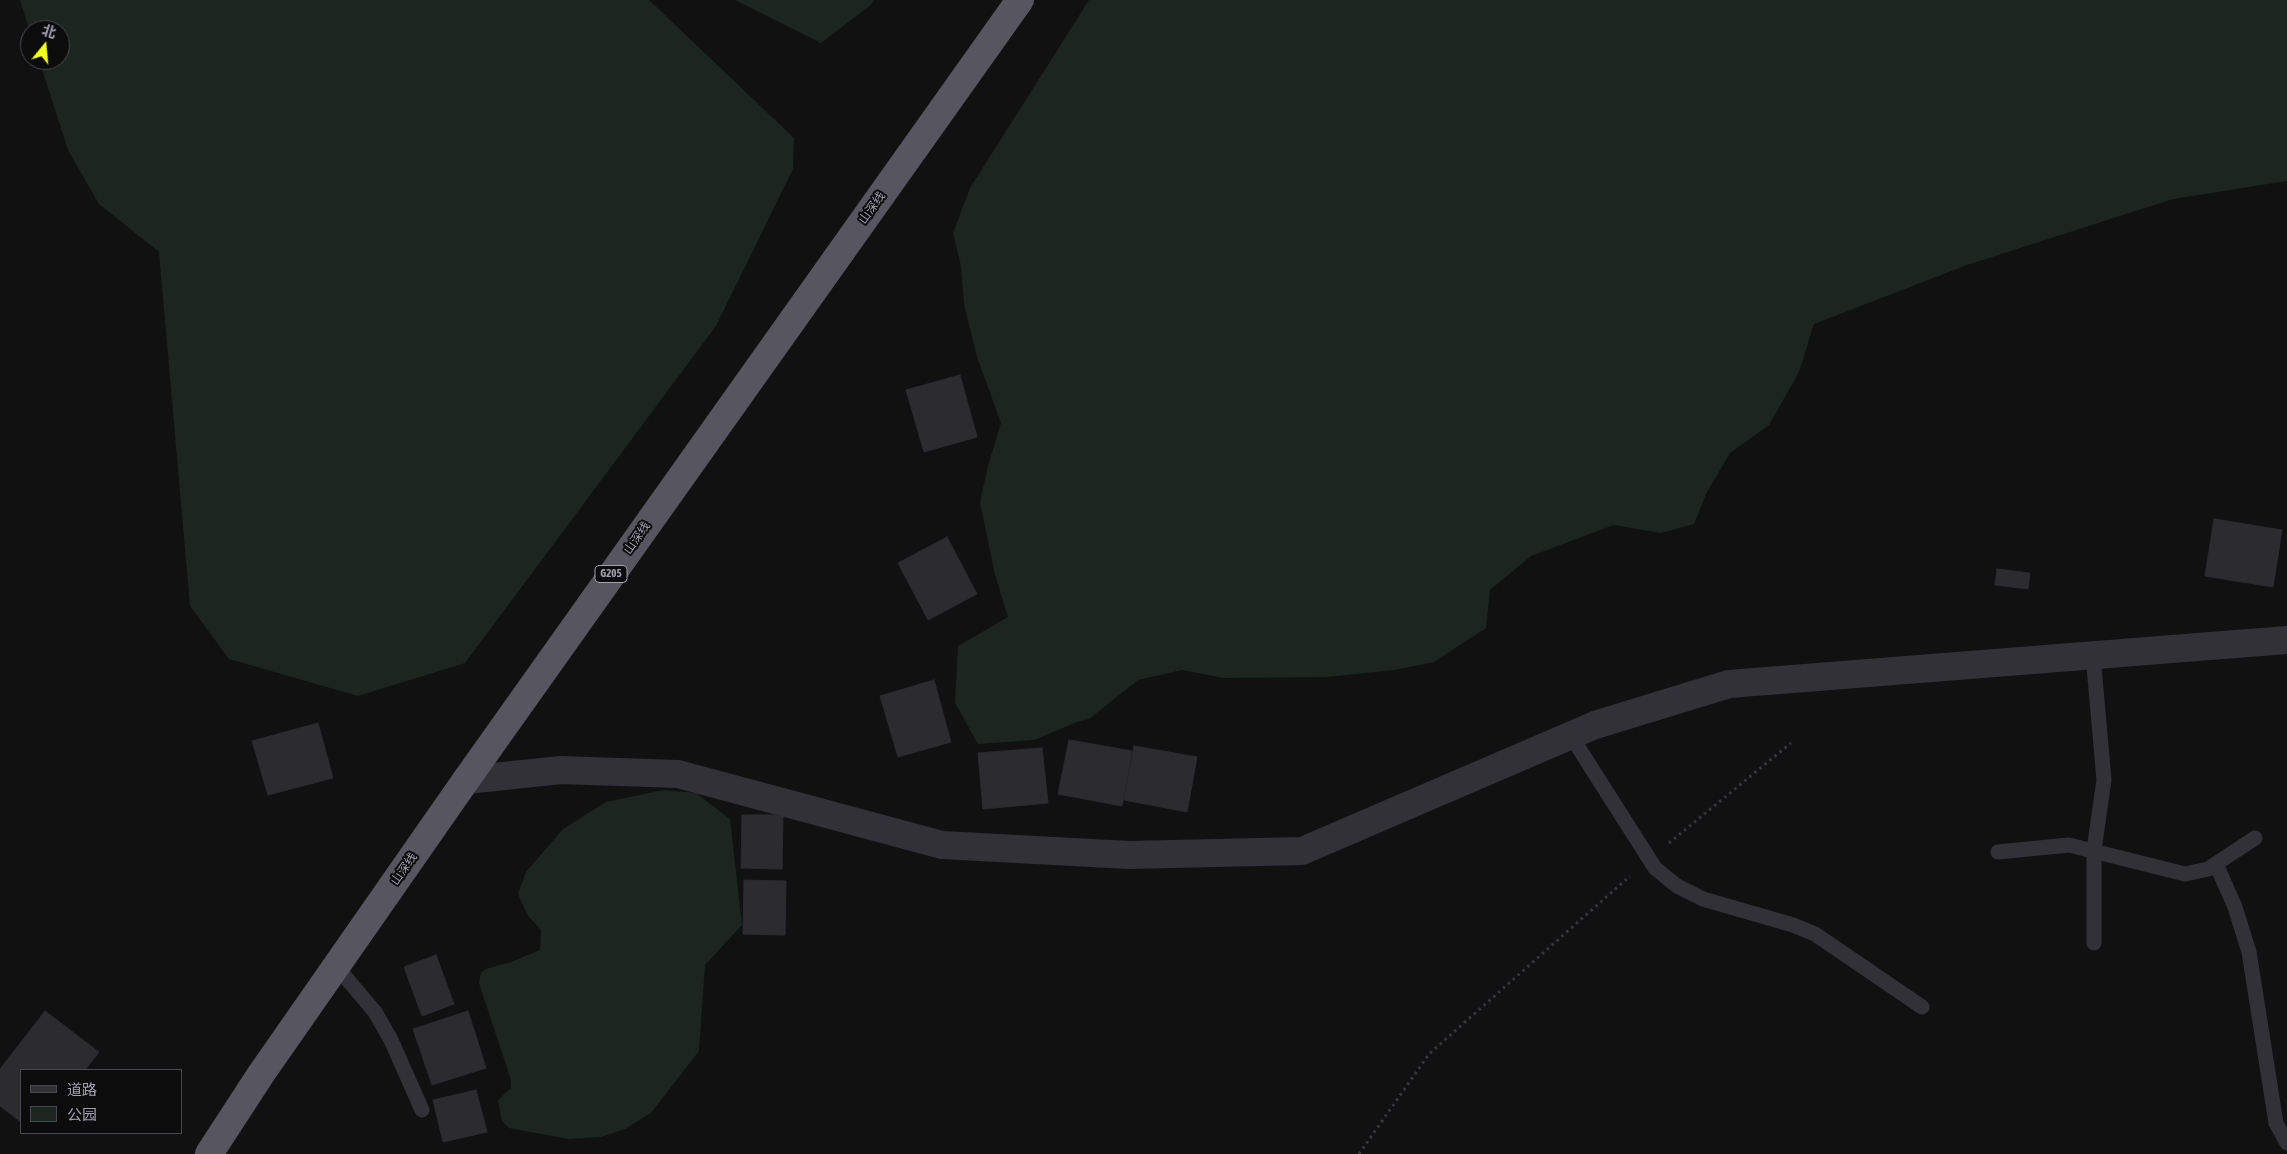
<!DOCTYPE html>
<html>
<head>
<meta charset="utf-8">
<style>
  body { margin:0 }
  #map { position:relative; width:2287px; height:1154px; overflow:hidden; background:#111112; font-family:"Asap Condensed","Noto Sans SC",sans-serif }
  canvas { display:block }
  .legend { position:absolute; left:20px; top:1069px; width:162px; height:65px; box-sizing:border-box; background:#0c0c0d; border:1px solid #484850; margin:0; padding:6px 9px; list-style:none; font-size:15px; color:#a2a1b4 }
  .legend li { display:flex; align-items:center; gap:10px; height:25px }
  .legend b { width:25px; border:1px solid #484850 }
  .north { position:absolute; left:20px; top:20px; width:50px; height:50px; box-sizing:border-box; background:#0c0c0d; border:1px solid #484850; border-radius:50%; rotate:17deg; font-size:14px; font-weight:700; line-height:20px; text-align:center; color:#a2a1b4 }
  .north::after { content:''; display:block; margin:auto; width:18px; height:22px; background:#f7ff1c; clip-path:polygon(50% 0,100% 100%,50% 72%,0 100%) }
</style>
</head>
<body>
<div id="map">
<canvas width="2287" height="1154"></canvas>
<ul class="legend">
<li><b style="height:6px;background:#333138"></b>道路</li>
<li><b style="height:14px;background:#1d2521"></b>公园</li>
</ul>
<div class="north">北</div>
</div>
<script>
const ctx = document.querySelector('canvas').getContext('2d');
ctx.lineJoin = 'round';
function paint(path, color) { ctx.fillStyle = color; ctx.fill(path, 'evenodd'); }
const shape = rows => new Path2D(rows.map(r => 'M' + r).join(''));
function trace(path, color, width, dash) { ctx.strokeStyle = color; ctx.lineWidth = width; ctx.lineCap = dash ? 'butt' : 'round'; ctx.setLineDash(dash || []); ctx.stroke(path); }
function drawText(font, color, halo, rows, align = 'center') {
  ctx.font = font + ' "Asap Condensed","Noto Sans SC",sans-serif'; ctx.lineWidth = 4; ctx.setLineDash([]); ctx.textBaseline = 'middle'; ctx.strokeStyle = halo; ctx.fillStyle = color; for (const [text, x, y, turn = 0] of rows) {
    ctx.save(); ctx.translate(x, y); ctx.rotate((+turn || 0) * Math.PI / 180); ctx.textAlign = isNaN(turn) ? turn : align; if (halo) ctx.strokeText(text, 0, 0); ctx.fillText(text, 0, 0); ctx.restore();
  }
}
paint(shape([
  [20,0,649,0,794,138,793,169,716,326,465,663,358,696,229,659,190,606,159,252,99,204,68,150,39,60,60,60,60,30,30,30,30,32],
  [735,0,874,0,872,4,821,43],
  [1089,0,2287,0,2287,181,2173,199,1967,265,1814,324,1799,372,1769,425,1730,453,1707,492,1694,524,1661,533,1614,525,1531,556,1490,590,1486,628,1434,662,1394,670,1327,677,1224,678,1182,670,1138,680,1089,719,1077,722,1034,740,978,744,955,703,958,646,1008,617,995,575,980,502,988,466,1001,423,977,357,964,304,961,266,953,233,970,188],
  [663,790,696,793,730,819,742,925,705,965,699,1051,651,1113,625,1129,601,1137,568,1139,509,1128,502,1121,498,1100,511,1088,511,1080,479,983,481,973,486,969,511,962,540,950,541,930,528,916,518,894,526,872,563,829,606,802]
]), '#1d2521');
const building = shape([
  [960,375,977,437,924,452,906,390,960,375],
  [2214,519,2282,530,2273,587,2205,576,2214,519],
  [947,537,977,594,928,620,898,563,947,537],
  [1997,569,2030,573,2028,589,1995,585,1997,569],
  [934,680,951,742,898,757,880,696,934,680],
  [318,723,333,778,268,795,252,741,318,723],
  [1069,740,1132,751,1122,806,1058,794,1069,740],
  [1134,746,1197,757,1187,812,1124,800,1134,746],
  [1042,748,1048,803,983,809,978,753,1042,748],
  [742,815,783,815,782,869,741,868,742,815],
  [744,880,786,881,785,935,743,934,744,880],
  [436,955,454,1004,422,1016,404,967,436,955],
  [45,1011,99,1052,85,1070,21,1070,21,1122,0,1106,0,1069,45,1011],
  [468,1011,486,1068,432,1085,413,1029,468,1011],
  [476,1090,487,1132,443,1142,433,1100,476,1090]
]);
paint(building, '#2c2c2f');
trace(building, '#2c2a2f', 1);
trace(shape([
  [1669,843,1791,743],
  [1359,1154,1429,1054,1630,876]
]), '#38373f', 3, [2.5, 4]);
trace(shape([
  [2093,655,2104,780,2094,850,2094,943],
  [1571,736,1655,868,1677,886,1703,899,1793,925,1815,934,1922,1007],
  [1998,852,2069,845,2185,874,2208,869,2255,838],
  [2216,864,2235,907,2249,952,2276,1123,2287,1143],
  [336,966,375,1012,391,1040,422,1110]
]), '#333138', 15);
trace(shape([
  [466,780,561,770,678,774,942,845,1129,855,1302,851,1595,725,1729,684,2287,640]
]), '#333138', 28);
trace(shape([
  [209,1154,261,1074,466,780,1020,0]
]), '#565560', 28);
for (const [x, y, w] of [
  [611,574,32]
]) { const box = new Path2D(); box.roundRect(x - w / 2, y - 8.5, w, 17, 4); ctx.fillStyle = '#0c0c0d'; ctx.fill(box); trace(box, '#a2a1b4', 1); }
drawText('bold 11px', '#a2a1b4', null, [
  ["G205",611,574]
]);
drawText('12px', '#a2a1b4', '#0c0c0d', [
  ["山深线",872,208,-54],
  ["山深线",637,538,-55],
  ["山深线",404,869,-55]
]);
</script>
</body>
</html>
